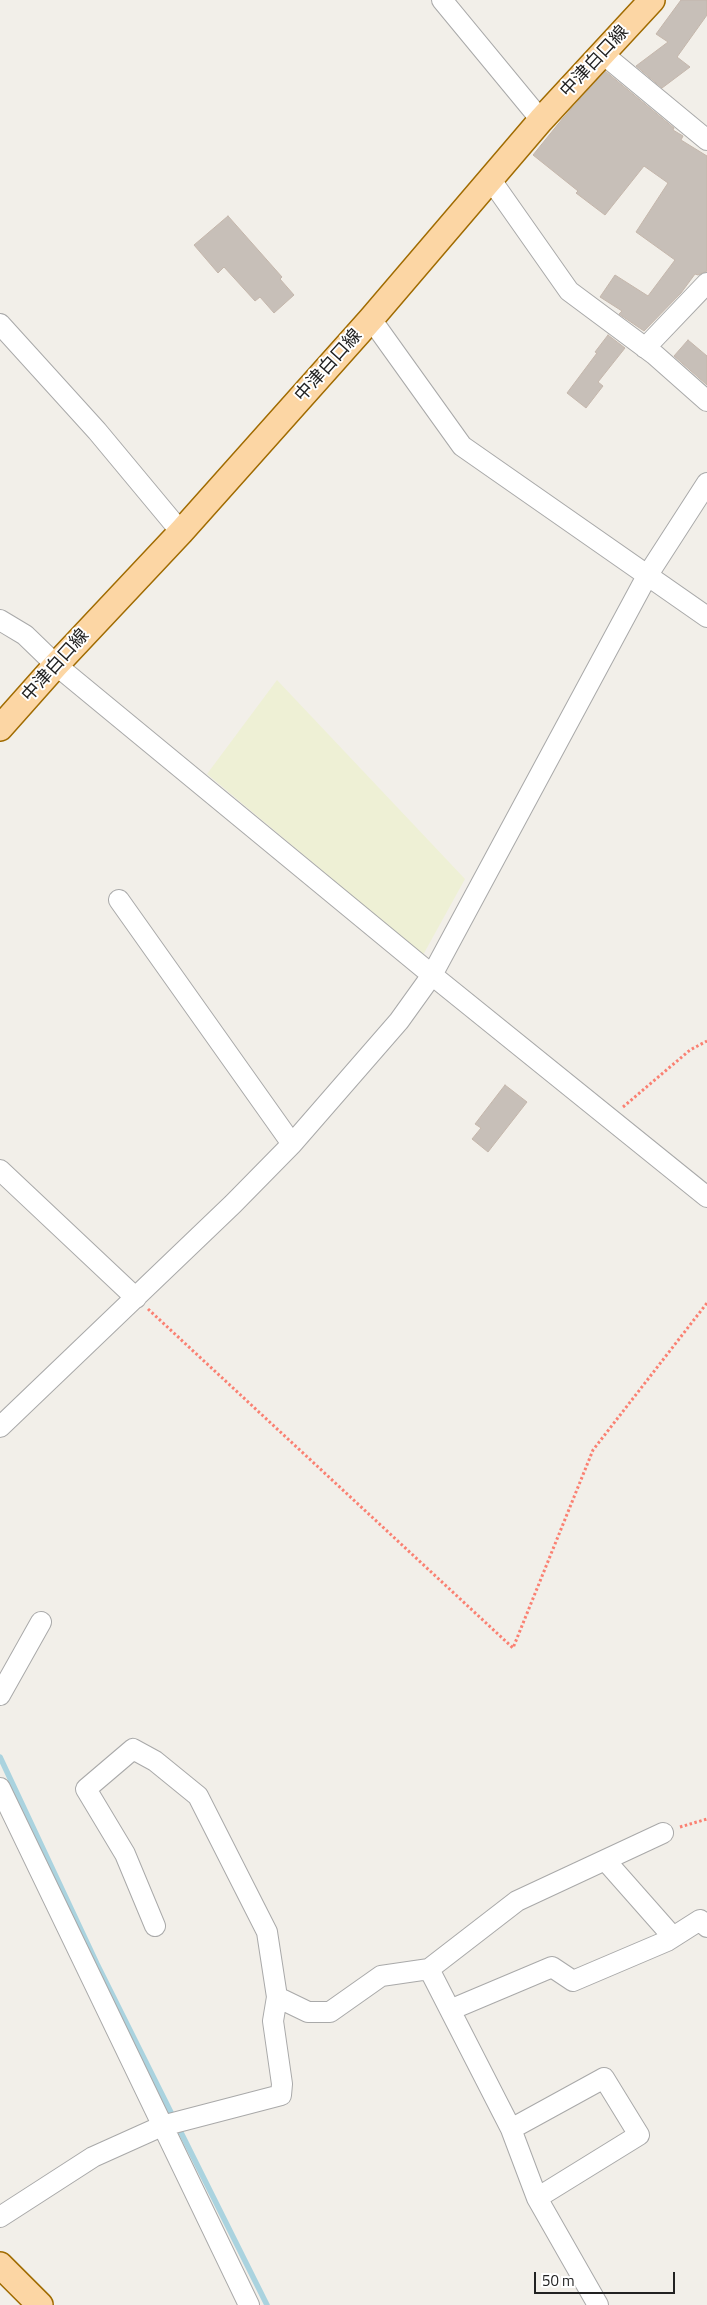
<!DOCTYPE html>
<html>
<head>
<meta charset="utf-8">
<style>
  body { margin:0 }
  #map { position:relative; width:707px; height:2305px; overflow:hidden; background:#f2efe9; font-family:"Titillium Web",sans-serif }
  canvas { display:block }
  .scale { position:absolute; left:534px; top:2272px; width:141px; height:22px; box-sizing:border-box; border:2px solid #222; border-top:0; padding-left:6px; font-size:15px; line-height:18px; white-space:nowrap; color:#222; -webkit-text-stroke:4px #fff; paint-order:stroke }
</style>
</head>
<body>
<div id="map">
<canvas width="707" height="2305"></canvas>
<div class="scale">50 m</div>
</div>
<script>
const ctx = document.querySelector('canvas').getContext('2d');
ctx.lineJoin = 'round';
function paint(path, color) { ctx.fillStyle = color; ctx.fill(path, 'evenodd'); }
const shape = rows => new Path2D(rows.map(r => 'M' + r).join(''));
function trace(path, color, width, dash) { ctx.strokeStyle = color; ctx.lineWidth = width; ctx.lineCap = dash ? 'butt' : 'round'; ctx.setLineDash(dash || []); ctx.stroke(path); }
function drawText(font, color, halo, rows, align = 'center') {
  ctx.font = font + ' "Titillium Web","Noto Sans JP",sans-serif'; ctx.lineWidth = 4; ctx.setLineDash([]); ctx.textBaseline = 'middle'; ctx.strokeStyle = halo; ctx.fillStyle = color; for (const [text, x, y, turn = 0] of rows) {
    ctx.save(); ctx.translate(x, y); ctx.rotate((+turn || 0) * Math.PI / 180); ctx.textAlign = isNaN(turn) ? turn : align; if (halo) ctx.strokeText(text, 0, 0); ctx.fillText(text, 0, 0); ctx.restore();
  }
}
paint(shape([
  [277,680,465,879,423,955,207,774]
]), '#eef0d5');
trace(shape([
  [0,1757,97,1964,267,2305]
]), '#aad3df', 5.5);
const building = shape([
  [681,0,707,0,707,15,677,57,690,67,662,88,636,66,668,42,656,34,681,0],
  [605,71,674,128,673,130,683,136,681,140,707,156,707,271,698,275,695,274,681,293,644,331,619,314,622,311,600,297,615,275,648,296,675,260,636,232,668,183,644,166,605,215,576,193,578,191,533,155,563,118,605,71],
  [228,216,282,277,280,279,294,295,274,313,260,297,255,301,224,267,218,273,194,245,228,216],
  [608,335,625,348,598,382,603,386,586,408,567,393,597,353,595,352,608,335],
  [688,340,707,356,707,385,674,356,688,340],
  [505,1085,527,1102,488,1152,472,1139,481,1128,475,1124,505,1085]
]);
paint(building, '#c7bfb8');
trace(building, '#c4b6ab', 1);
const minor = shape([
  [442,0,541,120],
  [603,54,707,140],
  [491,180,569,291,655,355,707,401],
  [371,319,462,446,707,617],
  [0,324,97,431,181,532],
  [645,348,707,283],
  [0,620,25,635,56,665,432,975,707,1197],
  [119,900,292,1144],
  [0,1170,136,1298],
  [0,1427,233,1204,292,1144,399,1021,432,975,647,576,707,483],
  [0,1695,41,1622],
  [0,1788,249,2305],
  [605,1860,673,1937],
  [155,1926,125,1854,86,1789,133,1749,155,1761,198,1796,267,1932,277,1997],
  [429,1969,511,2129,537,2198,598,2305],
  [450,2010,552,1967,573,1981,667,1941,700,1920,707,1927],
  [511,2129,604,2078,639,2135,537,2198],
  [0,2217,93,2157,162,2126,281,2095,282,2084,273,2021,277,1997,308,2012,330,2012,381,1976,429,1969,517,1901,663,1833]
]);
const major = shape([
  [0,728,56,665,181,532,371,319,541,120,652,0],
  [0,2265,40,2305]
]);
trace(minor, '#a9a9a9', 22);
trace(major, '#a06b00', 28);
trace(shape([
  [623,1107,690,1050,707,1041],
  [148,1309,513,1648,593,1450,707,1303],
  [680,1827,707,1819]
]), '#fa8072', 3, [2.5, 2.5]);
trace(minor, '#fff', 20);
trace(major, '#fcd6a4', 25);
drawText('18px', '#222', '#fff', [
  ["中津白口線",595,62,-47],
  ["中津白口線",329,366,-48],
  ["中津白口線",56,666,-48]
]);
</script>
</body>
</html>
